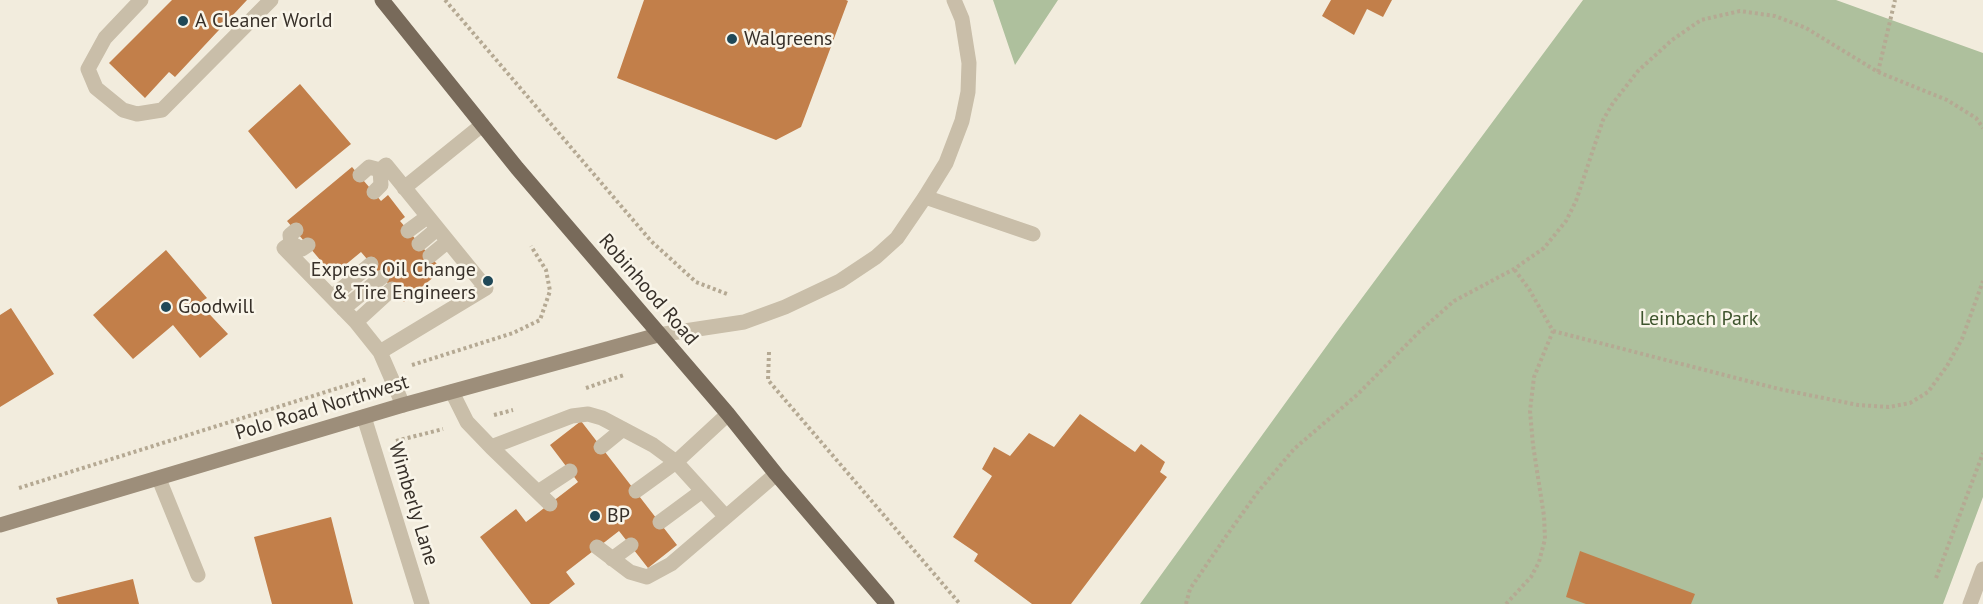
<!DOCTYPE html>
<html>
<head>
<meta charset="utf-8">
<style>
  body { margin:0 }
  canvas { display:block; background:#f2ecdd }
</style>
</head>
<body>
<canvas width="1983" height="604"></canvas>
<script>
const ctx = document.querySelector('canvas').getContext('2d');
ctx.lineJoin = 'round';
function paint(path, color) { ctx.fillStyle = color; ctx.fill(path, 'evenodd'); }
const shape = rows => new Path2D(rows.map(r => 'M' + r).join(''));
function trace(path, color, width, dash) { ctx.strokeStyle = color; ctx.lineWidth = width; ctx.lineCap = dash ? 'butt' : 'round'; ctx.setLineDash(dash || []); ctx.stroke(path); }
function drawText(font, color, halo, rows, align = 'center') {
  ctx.font = font + ' "PT Sans",sans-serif'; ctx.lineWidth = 5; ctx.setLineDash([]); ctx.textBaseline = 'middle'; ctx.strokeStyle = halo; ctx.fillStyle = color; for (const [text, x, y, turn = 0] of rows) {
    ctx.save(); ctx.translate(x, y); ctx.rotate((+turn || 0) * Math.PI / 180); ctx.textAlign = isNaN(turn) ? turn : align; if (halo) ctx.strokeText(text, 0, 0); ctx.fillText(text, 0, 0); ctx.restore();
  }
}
paint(shape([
  [993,0,1058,0,1015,65],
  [1583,0,1836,0,1983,53,1983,497,1943,604,1140,604,1336,333]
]), '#aec09d');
paint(shape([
  [172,0,247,0,175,77,169,72,145,98,109,63],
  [644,0,846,0,848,1,801,127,776,140,617,78],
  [1331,0,1392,0,1383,17,1367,9,1354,35,1322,16],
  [300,84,351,144,296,189,248,131],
  [352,167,381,201,388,195,405,217,400,221,442,270,404,302,361,252,333,275,287,221],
  [166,250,207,298,199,303,228,334,200,358,173,325,133,359,93,315],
  [11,308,54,374,0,407,0,315],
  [1080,414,1135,452,1141,444,1165,462,1160,472,1167,477,1071,604,1032,604,974,561,978,554,953,537,992,476,982,469,994,447,1010,456,1029,433,1054,447],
  [581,421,677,545,648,568,619,531,566,572,575,584,549,604,531,604,480,537,516,509,526,522,578,482,550,445],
  [331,517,353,604,272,604,254,537],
  [1580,551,1695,594,1691,604,1586,604,1566,597],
  [133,579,139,604,58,604,56,598]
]), '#c27f4a');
trace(shape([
  [445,0,651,241,696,282,727,294],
  [1878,72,1895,0],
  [1553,331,1779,389,1858,405,1889,407,1910,403,1928,392,1947,366,1962,339,1983,281],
  [769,352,768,380,960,604],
  [412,365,513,333,540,320,550,291,546,270,531,246],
  [586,388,624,375],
  [494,415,513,410],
  [396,441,443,429],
  [19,488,367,379],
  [1936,578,1983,453],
  [1186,604,1190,589,1222,542,1257,493,1294,449,1358,394,1419,332,1454,301,1514,269,1544,248,1566,221,1576,201,1603,120,1613,103,1638,71,1672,40,1701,20,1740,11,1775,16,1806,28,1878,72,1947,100,1976,118,1983,128],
  [1506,604,1531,577,1539,562,1545,539,1544,516,1533,445,1530,411,1534,377,1553,331,1529,289,1514,269]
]), '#b5a993', 4, [3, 3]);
trace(shape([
  [141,0,105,38,88,69,96,88,123,110,137,114,162,110,271,0],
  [360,175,369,167,380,170,386,165,486,288,380,352],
  [404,188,482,125],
  [374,192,381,185,380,170],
  [925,197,1033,234],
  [296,230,290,235,291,243,284,248,356,322,380,352,403,405],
  [408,231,427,217],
  [291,243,302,249,308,245],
  [419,244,437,229],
  [430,256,447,242],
  [332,297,371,264],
  [343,309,382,277],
  [356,322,392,289],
  [452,392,467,422,491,447,572,416,588,414,602,418,653,445,676,462,636,491],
  [728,414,676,462,726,517,776,474],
  [491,447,550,504],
  [601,447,623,429],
  [538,492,570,471],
  [660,522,702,491],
  [597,547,630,572,647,577,671,564,726,517],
  [612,559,631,545]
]), '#c9bea9', 15);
trace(shape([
  [658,335,744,322,785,307,840,281,876,257,897,238,925,197,946,163,962,121,968,92,969,63,962,19,954,0],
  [364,417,422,604],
  [159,479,198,575],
  [1970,604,1983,569]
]), '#c9bea9', 15);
trace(shape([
  [0,525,403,405,658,335]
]), '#9d8e7a', 15);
trace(shape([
  [382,0,517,168,728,414,776,474,887,604]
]), '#786a5a', 15);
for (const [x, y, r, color] of [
  [183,21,6,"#1f4857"],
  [732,39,6,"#1f4857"],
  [488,281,6,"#1f4857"],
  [166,307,6,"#1f4857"],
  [595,516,6,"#1f4857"]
]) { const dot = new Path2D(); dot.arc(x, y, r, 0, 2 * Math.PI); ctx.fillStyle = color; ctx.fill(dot); trace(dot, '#f9f5e9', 2); }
drawText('20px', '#373029', '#f9f5e9', [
  ["A Cleaner World",195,21],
  ["Walgreens",744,39],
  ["Express Oil Change",476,270,"right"],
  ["& Tire Engineers",476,293,"right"],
  ["Goodwill",178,307],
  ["BP",607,516]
], 'left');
drawText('20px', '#373029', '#f9f5e9', [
  ["Robinhood Road",648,290,49],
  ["Polo Road Northwest",322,408,-17],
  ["Wimberly Lane",413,504,73]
]);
drawText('20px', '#3e542d', '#f9f5e9', [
  ["Leinbach Park",1699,319]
]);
</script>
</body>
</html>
